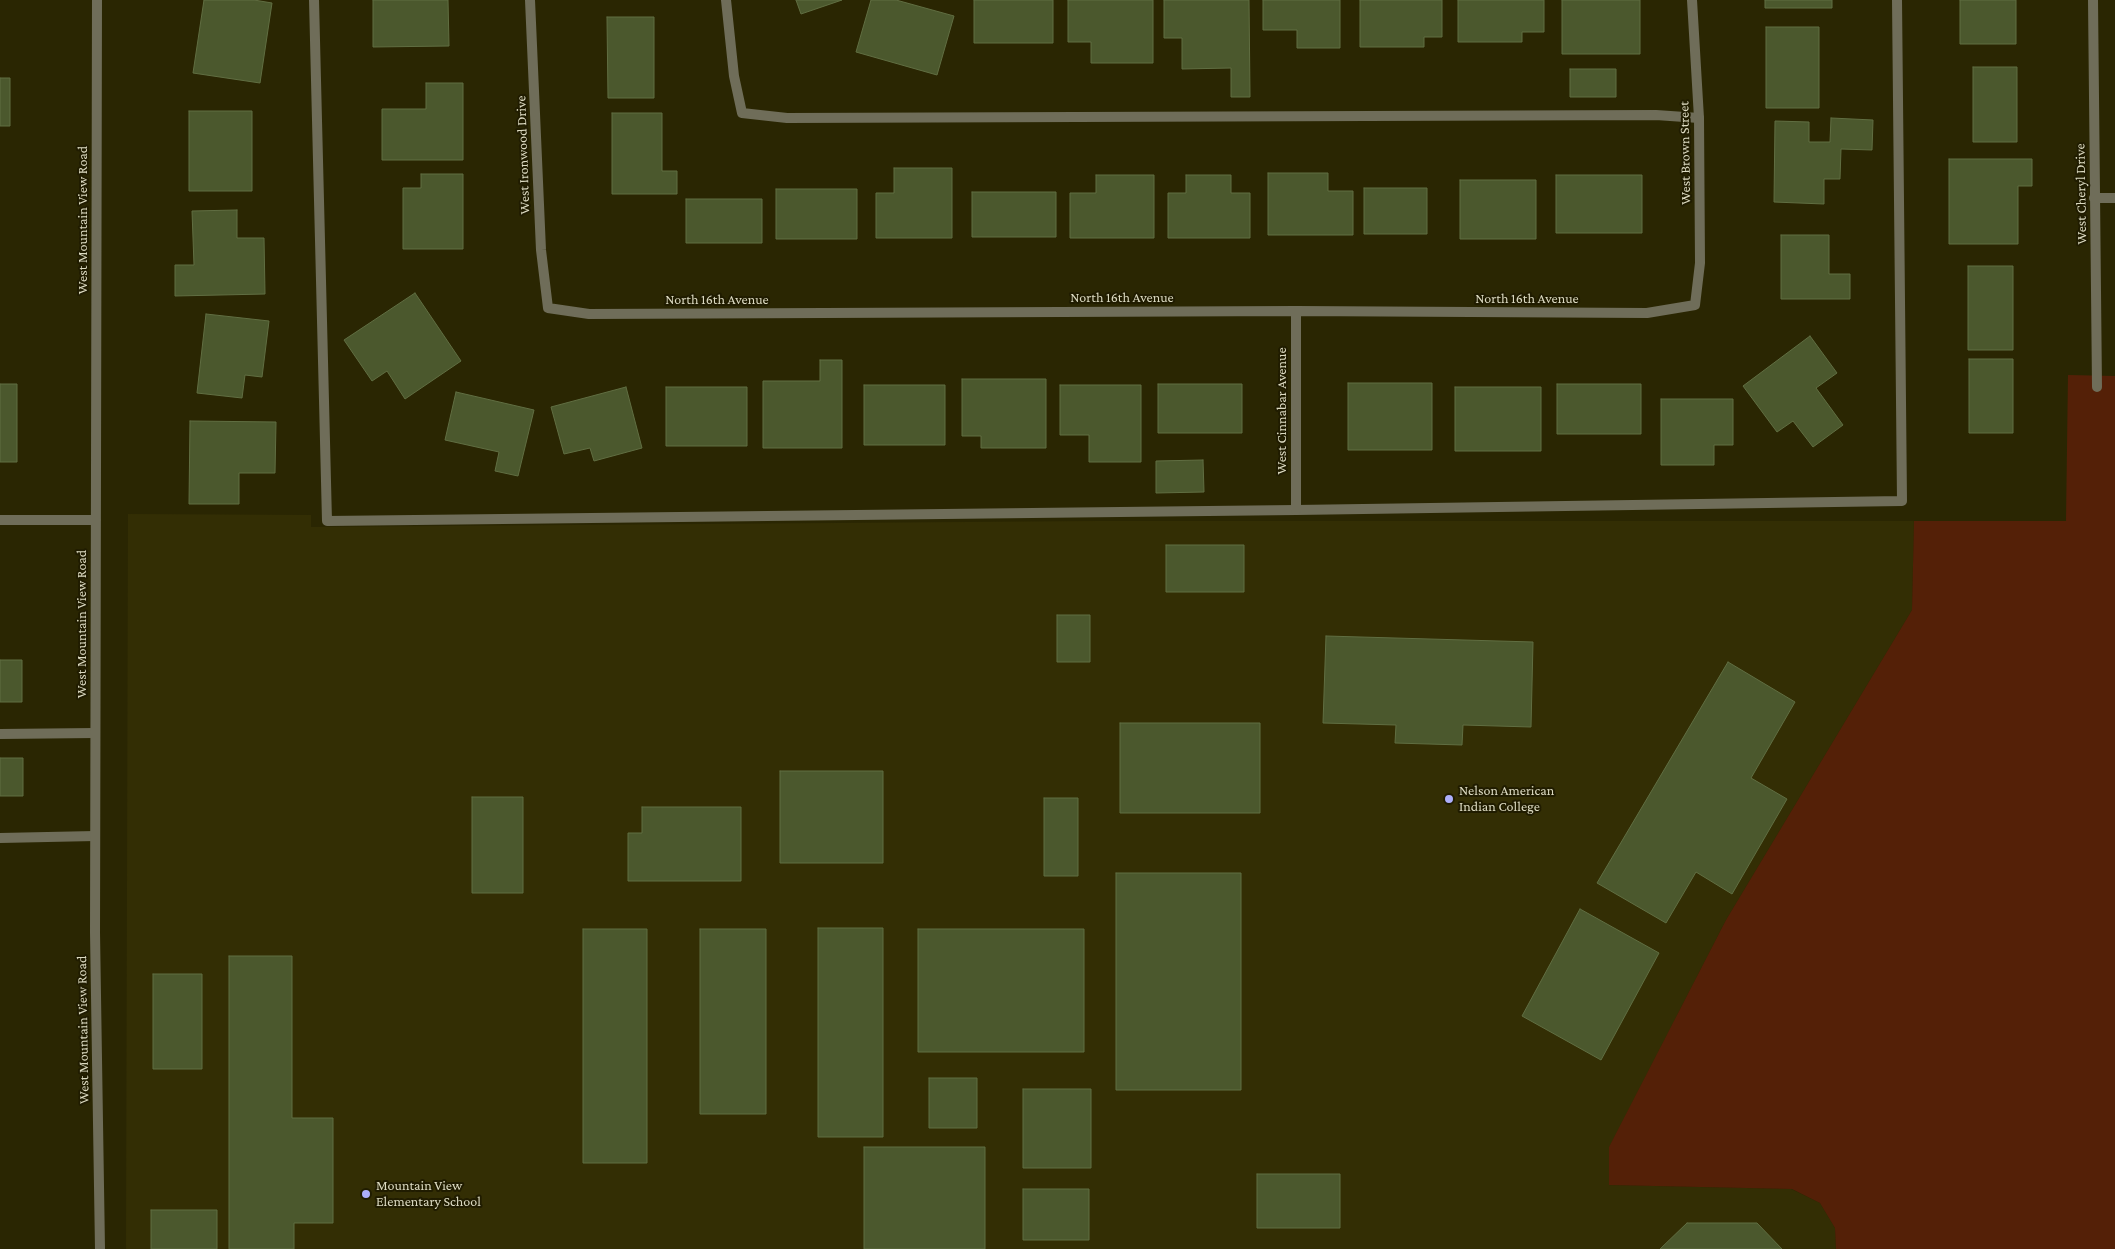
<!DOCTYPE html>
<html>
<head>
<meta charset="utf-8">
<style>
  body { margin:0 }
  canvas { display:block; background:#2a2602 }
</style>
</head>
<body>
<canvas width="2115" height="1249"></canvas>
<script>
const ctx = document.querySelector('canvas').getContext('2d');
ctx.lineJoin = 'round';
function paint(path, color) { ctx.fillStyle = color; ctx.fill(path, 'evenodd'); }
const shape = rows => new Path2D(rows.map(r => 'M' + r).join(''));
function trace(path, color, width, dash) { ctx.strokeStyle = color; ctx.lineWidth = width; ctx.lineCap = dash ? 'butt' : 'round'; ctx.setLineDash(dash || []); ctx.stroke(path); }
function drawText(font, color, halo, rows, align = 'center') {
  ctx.font = font + ' "Crimson Pro",serif'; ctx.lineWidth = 4; ctx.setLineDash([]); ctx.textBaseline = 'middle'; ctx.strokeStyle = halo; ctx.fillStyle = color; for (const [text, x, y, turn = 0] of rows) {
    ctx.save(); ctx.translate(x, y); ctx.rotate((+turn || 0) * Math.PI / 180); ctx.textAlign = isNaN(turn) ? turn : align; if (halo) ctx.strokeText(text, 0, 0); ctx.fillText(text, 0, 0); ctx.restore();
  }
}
paint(shape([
  [128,514,311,515,311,527,1096,521,1914,521,1912,610,1726,920,1609,1148,1609,1185,1791,1189,1820,1203,1835,1228,1836,1249,126,1249]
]), '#332e04');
paint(shape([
  [2068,375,2115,376,2115,1249,1836,1249,1835,1228,1820,1203,1792,1189,1609,1185,1609,1147,1726,920,1912,610,1914,521,2066,521]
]), '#542007');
const building = shape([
  [204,0,254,0,272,3,260,83,193,73,204,0],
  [373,0,448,0,449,46,373,47,373,0],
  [796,0,842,0,801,14,796,0],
  [871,0,896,0,954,16,937,75,856,52,871,0],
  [974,0,1053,0,1053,43,974,43,974,0],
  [1068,0,1153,0,1153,63,1091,63,1091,42,1068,42,1068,0],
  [1164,0,1249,0,1250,97,1231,97,1231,68,1182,69,1182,38,1164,38,1164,0],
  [1263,0,1340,0,1340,48,1297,48,1297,30,1263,30,1263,0],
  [1360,0,1442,0,1442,37,1424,37,1424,47,1360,47,1360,0],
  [1458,0,1544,0,1544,32,1522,32,1522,42,1458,42,1458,0],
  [1562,0,1640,0,1640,54,1562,54,1562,0],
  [1765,0,1832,0,1832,8,1765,8,1765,0],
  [1960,0,2016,0,2016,44,1960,44,1960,0],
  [607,17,654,17,654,98,608,98,607,17],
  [1766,27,1819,27,1819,108,1766,108,1766,27],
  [1973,67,2017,67,2017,142,1973,142,1973,67],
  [1570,69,1616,69,1616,97,1570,97,1570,69],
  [0,78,10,78,10,126,0,126,0,78],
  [426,83,463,83,463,160,382,160,382,109,426,109,426,83],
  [189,111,252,111,252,191,189,191,189,111],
  [612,113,662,113,662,171,677,171,677,194,612,194,612,113],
  [1831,118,1873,120,1872,150,1841,149,1840,179,1824,179,1824,204,1774,202,1775,121,1809,122,1809,142,1830,142,1831,118],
  [1949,159,2032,159,2032,186,2018,186,2018,244,1949,244,1949,159],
  [894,168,952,168,952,238,876,238,876,193,894,193,894,168],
  [1268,173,1328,173,1328,191,1353,191,1353,235,1268,235,1268,173],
  [421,174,463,174,463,249,403,249,403,188,421,188,421,174],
  [1096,175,1154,175,1154,238,1070,238,1070,193,1096,193,1096,175],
  [1186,175,1231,175,1231,193,1250,193,1250,238,1168,238,1168,193,1186,193,1186,175],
  [1556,175,1642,175,1642,233,1556,233,1556,175],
  [1460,180,1536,180,1536,239,1460,239,1460,180],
  [1364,188,1427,188,1427,234,1364,234,1364,188],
  [776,189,857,189,857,239,776,239,776,189],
  [972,192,1056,192,1056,237,972,237,972,192],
  [686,199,762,199,762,243,686,243,686,199],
  [237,210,237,238,264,238,265,294,175,296,175,265,194,265,192,211,237,210],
  [1781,235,1829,235,1829,274,1850,274,1850,299,1781,299,1781,235],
  [1968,266,2013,266,2013,350,1968,350,1968,266],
  [415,293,461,361,405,399,387,371,372,381,344,340,415,293],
  [206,314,269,321,262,377,245,375,242,398,197,393,206,314],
  [1810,336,1837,373,1816,388,1843,425,1813,447,1793,421,1777,432,1743,386,1810,336],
  [1969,359,2013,359,2013,433,1969,433,1969,359],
  [820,360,842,360,842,448,763,448,763,381,820,381,820,360],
  [962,379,1046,379,1046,448,981,448,981,436,962,436,962,379],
  [1348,383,1432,383,1432,450,1348,450,1348,383],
  [0,384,17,384,17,462,0,462,0,384],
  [1158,384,1242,384,1242,433,1158,433,1158,384],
  [1557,384,1641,384,1641,434,1557,434,1557,384],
  [864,385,945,385,945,445,864,445,864,385],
  [1060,385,1141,385,1141,462,1089,462,1089,435,1060,435,1060,385],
  [626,387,642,448,594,461,590,448,564,454,551,407,626,387],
  [666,387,747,387,747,446,666,446,666,387],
  [1455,387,1541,387,1541,451,1455,451,1455,387],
  [456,392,534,410,518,476,495,471,499,452,445,440,456,392],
  [1661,399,1733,399,1733,445,1714,445,1714,465,1661,465,1661,399],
  [190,421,276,422,275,473,239,473,239,504,189,504,190,421],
  [1203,460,1204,492,1156,493,1156,461,1203,460],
  [1166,545,1244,545,1244,592,1166,592,1166,545],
  [1057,615,1090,615,1090,662,1057,662,1057,615],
  [1326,636,1533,642,1531,727,1463,725,1462,745,1395,743,1396,725,1323,723,1326,636],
  [0,660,22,660,22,702,0,702,0,660],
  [1728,662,1795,702,1751,778,1787,799,1732,894,1696,872,1666,923,1597,883,1728,662],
  [1120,723,1260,723,1260,813,1120,813,1120,723],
  [0,758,23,758,23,796,0,796,0,758],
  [780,771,883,771,883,863,780,863,780,771],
  [472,797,523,797,523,893,472,893,472,797],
  [1044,798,1078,798,1078,876,1044,876,1044,798],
  [642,807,741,807,741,881,628,881,628,833,642,833,642,807],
  [1116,873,1241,873,1241,1090,1116,1090,1116,873],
  [1580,909,1659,953,1601,1060,1522,1016,1580,909],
  [818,928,883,928,883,1137,818,1137,818,928],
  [583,929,647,929,647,1163,583,1163,583,929],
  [700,929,766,929,766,1114,700,1114,700,929],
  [918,929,1084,929,1084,1052,918,1052,918,929],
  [229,956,292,956,292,1118,333,1118,333,1223,294,1223,294,1249,229,1249,229,956],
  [153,974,202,974,202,1069,153,1069,153,974],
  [929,1078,977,1078,977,1128,929,1128,929,1078],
  [1023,1089,1091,1089,1091,1168,1023,1168,1023,1089],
  [864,1147,985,1147,985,1249,864,1249,864,1147],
  [1257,1174,1340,1174,1340,1228,1257,1228,1257,1174],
  [1023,1189,1089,1189,1089,1240,1023,1240,1023,1189],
  [151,1210,217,1210,217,1249,151,1249,151,1210],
  [1687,1223,1757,1223,1782,1249,1660,1249,1687,1223]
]);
paint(building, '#4b582d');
trace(building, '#606e42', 1);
trace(shape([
  [314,0,327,521,1296,510,1902,501,1897,0],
  [726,0,734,76,742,113,787,118,1656,115,1699,118],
  [0,734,95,733],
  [0,838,95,836]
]), '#6f6d59', 10);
trace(shape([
  [97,0,95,932,100,1249],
  [530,0,541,250,548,308,589,314,1296,311,1647,313,1695,305,1700,263,1699,118,1692,0],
  [2093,0,2097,387],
  [2094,198,2115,198],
  [1296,311,1296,510],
  [0,520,96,520]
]), '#6f6d59', 10);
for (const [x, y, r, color] of [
  [1449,799,5,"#adaffb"],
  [366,1194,5,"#adaffb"]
]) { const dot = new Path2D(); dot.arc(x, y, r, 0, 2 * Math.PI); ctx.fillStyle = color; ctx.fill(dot); trace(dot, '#201c00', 2); }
drawText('14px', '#dcdac1', '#201c00', [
  ["West Brown Street",1685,153,-91],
  ["West Ironwood Drive",523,155,-92],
  ["West Cheryl Drive",2081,194,-91],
  ["West Mountain View Road",83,220,-90],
  ["North 16th Avenue",1122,298],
  ["North 16th Avenue",1527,299],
  ["North 16th Avenue",717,300],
  ["West Cinnabar Avenue",1282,411,-90],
  ["West Mountain View Road",82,624,-90],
  ["West Mountain View Road",83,1030,-91]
]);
drawText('14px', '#dcdac1', '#201c00', [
  ["Nelson American",1459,791],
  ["Indian College",1459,807],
  ["Mountain View",376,1186],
  ["Elementary School",376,1202]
], 'left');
</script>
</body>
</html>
